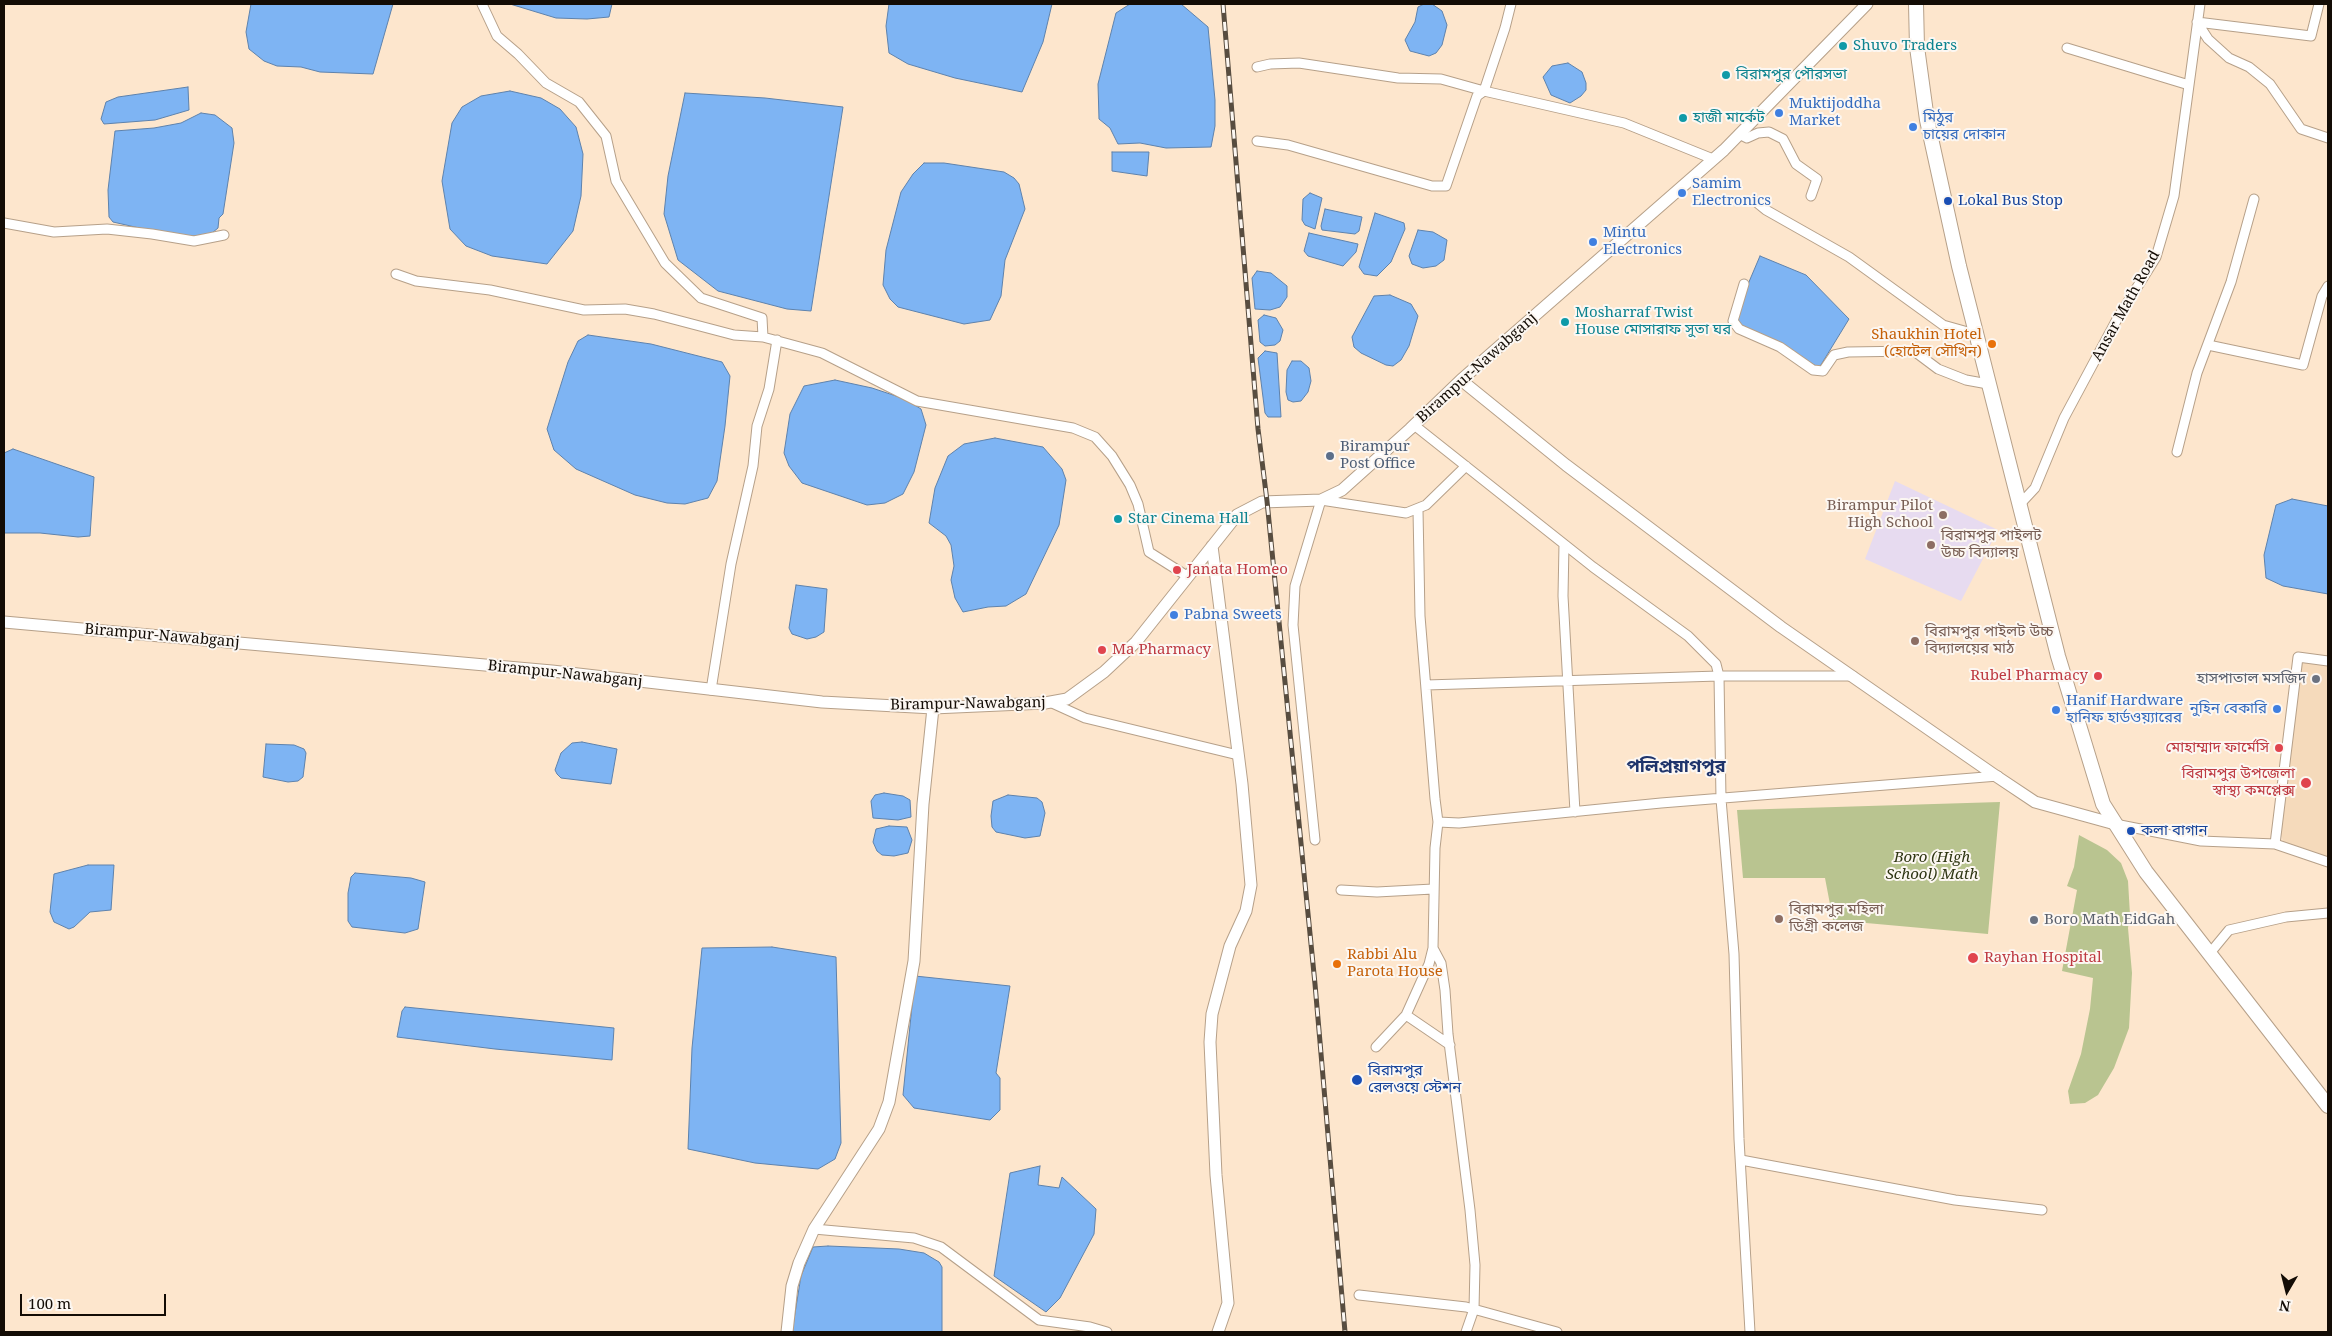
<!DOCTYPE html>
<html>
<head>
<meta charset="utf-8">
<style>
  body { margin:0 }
  #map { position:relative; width:2332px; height:1336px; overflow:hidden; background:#fde6cd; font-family:"Noto Serif",serif }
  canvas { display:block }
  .frame { position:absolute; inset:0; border:5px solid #130c05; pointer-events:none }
  .north { position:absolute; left:2262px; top:1266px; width:50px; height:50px; -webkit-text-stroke:4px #fcf7f2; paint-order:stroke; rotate:188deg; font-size:14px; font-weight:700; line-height:20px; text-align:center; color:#130c05 }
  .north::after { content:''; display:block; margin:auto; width:18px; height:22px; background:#130c05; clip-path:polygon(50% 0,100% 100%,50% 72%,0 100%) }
  .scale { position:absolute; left:20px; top:1294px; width:146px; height:22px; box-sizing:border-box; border:2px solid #130c05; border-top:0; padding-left:6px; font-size:15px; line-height:18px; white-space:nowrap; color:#130c05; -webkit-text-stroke:4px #fcf7f2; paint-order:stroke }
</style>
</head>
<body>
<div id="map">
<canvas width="2332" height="1336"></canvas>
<div class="frame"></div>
<div class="north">N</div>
<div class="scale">100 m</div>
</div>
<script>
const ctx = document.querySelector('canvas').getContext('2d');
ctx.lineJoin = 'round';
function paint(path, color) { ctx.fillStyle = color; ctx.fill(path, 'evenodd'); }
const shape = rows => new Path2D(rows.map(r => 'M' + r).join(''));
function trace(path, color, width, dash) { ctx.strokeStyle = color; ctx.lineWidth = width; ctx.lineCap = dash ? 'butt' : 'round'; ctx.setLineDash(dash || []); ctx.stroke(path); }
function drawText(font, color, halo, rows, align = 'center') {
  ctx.font = font + ' "Noto Serif","Noto Sans Bengali",serif'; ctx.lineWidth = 4; ctx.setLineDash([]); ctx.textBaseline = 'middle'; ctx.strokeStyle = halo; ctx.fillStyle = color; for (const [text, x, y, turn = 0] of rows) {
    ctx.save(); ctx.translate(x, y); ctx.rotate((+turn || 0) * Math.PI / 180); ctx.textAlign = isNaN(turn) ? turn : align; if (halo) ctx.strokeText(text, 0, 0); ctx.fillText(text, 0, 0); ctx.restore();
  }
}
paint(shape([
  [2300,661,2328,666,2328,858,2284,845,2281,834,2281,808]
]), '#f5dabb');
paint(shape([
  [1895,481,1998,530,1961,601,1865,559]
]), '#e7dbf0');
paint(shape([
  [2000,802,1988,934,1833,920,1825,878,1743,878,1737,810],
  [2079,835,2107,850,2121,863,2128,881,2130,915,2128,928,2132,973,2129,1028,2114,1068,2098,1095,2085,1103,2070,1104,2068,1091,2081,1054,2090,1009,2093,978,2062,971,2077,890,2067,886,2074,867]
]), '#b9c490');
const water = shape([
  [251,4,393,4,373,74,320,72,301,67,277,66,264,61,249,49,246,32,251,4],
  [510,4,612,4,609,17,587,19,556,18,510,4],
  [889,4,1052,4,1043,42,1022,92,955,78,908,64,889,53,886,26,889,4],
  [1130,4,1181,4,1208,27,1215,100,1215,126,1211,147,1166,148,1140,143,1118,144,1110,128,1099,119,1098,84,1116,13,1130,4],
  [1424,4,1432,4,1442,11,1447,25,1442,45,1436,53,1429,56,1410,51,1405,40,1415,22,1418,7,1424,4],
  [1568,63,1582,72,1586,83,1586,90,1581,96,1570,103,1551,95,1543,77,1552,66,1568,63],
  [188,87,189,110,155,120,104,124,101,119,106,102,118,97,188,87],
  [510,91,541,98,560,109,576,127,583,154,581,196,573,231,547,264,492,256,466,246,450,229,442,181,452,123,462,107,481,96,510,91],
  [685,93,765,98,843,107,811,311,787,309,718,291,678,260,664,214,668,176,685,93],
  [201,113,215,115,232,128,234,143,223,214,219,218,218,228,212,233,183,238,113,222,109,217,108,190,115,131,154,128,181,123,201,113],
  [1112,152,1149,152,1147,176,1112,171,1112,152],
  [924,163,944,163,1004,172,1014,178,1019,184,1025,209,1005,260,1001,296,990,320,964,324,898,307,890,299,883,285,886,250,901,192,913,174,924,163],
  [1310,193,1322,198,1315,229,1305,225,1302,220,1303,199,1310,193],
  [1325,209,1362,217,1359,231,1355,234,1322,230,1321,226,1325,209],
  [1375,213,1404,223,1405,229,1391,262,1377,276,1364,274,1359,267,1375,213],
  [1418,230,1433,232,1447,240,1444,260,1436,266,1423,268,1412,264,1409,256,1418,230],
  [1309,233,1358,244,1356,252,1343,266,1308,256,1304,251,1309,233],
  [1760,256,1806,275,1849,319,1819,368,1781,344,1737,324,1740,303,1760,256],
  [1257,271,1271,273,1287,286,1287,297,1280,307,1270,310,1255,309,1252,278,1257,271],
  [1390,295,1411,304,1418,316,1409,346,1401,360,1393,366,1386,365,1361,353,1354,347,1352,337,1374,296,1390,295],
  [1264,315,1276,318,1283,330,1280,341,1275,345,1265,346,1260,342,1258,320,1264,315],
  [588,335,651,344,722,362,730,376,725,426,717,481,708,498,685,504,667,503,635,495,576,469,554,450,547,429,568,362,578,341,588,335],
  [1265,351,1277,353,1281,417,1268,417,1265,413,1258,358,1265,351],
  [1292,361,1301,361,1309,368,1311,381,1308,392,1301,401,1293,402,1288,400,1286,392,1287,370,1292,361],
  [835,380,872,388,905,399,921,409,926,425,914,472,903,494,885,503,867,505,802,483,789,466,784,453,790,414,804,386,835,380],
  [995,438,1043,447,1062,469,1066,480,1059,525,1026,594,1006,606,988,607,963,612,955,598,951,580,954,566,951,545,946,536,929,523,935,488,948,456,964,444,995,438],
  [13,449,94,477,90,536,78,537,40,533,4,533,4,453,13,449],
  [2292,499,2328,506,2328,594,2283,586,2266,578,2264,555,2276,505,2292,499],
  [796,585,827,589,824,632,816,637,807,639,792,634,789,628,796,585],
  [582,742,617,749,611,784,561,778,557,774,555,770,561,753,572,743,582,742],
  [266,744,294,745,304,749,306,753,303,777,298,781,288,782,263,777,266,744],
  [884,793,903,796,910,800,911,817,898,820,873,818,871,801,875,795,884,793],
  [1008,795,1037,798,1042,802,1045,813,1040,836,1025,838,996,832,992,827,991,816,993,801,1008,795],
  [889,826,907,827,912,840,908,853,894,856,882,855,877,851,873,842,876,829,889,826],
  [88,865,114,865,111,910,90,912,74,927,69,929,54,922,50,912,54,874,88,865],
  [355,873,411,878,425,882,418,929,405,933,352,927,348,921,348,893,351,877,355,873],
  [772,947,836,957,841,1143,835,1159,818,1169,755,1163,688,1149,692,1048,702,948,772,947],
  [915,976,1010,986,996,1073,1000,1078,1000,1110,990,1120,914,1108,903,1095,915,976],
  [405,1007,614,1028,612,1060,495,1049,397,1037,402,1011,405,1007],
  [1040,1166,1038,1185,1059,1188,1062,1177,1096,1209,1094,1234,1060,1298,1046,1312,994,1276,1010,1173,1040,1166],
  [828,1246,899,1249,924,1253,939,1262,942,1267,942,1332,792,1332,801,1276,813,1247,828,1246]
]);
paint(water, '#7eb4f3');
trace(water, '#5e82ac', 1);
const street = shape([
  [482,4,497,36,518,54,546,83,579,102,606,136,616,181,665,263,701,298,762,318,763,337],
  [1511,4,1505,28,1484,91,1624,123,1713,159],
  [2197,22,2208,39,2229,58,2249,67,2270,84,2301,129,2328,138],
  [2197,22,2311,36,2319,4],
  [2067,48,2189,85],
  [1257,67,1270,64,1299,63,1398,78,1441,79,1484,91],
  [1739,134,1747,138,1758,133,1769,132,1783,139,1796,164,1817,179,1811,196],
  [1257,141,1288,145,1432,186,1446,186,1477,96,1484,91],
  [1755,201,1766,210,1849,257,1943,325,1975,334],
  [4,223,54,232,107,229,152,234,194,241,224,235],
  [396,274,416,281,490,290,584,310,625,309,654,314,734,335,763,337,822,353,917,401,1073,428,1095,437,1112,456,1130,485,1138,504,1149,552,1187,576],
  [1744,284,1733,321,1739,329,1780,347,1813,370,1823,371,1834,355,1848,352,1914,351,1938,369,1966,380,1988,384],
  [2208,345,2303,365,2322,296,2328,286],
  [1414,425,1593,567,1688,636,1716,664,1719,676,1721,799,1734,954,1739,1139,1750,1332],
  [2177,452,2197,373,2231,282,2254,199],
  [2021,503,2035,488,2064,418,2116,321,2156,257,2174,196,2200,4],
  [1564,544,1563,596,1575,812],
  [1426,685,1719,676,1853,676],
  [711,690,731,564,753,466,757,426,769,389,777,340],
  [1052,703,1085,718,1238,755],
  [1438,822,1459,823,1661,803,1998,776],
  [2115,824,2201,841,2275,844,2298,657,2328,661],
  [1315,840,1293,625,1295,586,1321,500,1406,513,1426,505,1466,466],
  [2275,844,2328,862],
  [1341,890,1377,892,1433,889],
  [1433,948,1441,963,1445,990,1448,1034,1470,1210,1475,1265,1474,1309,1466,1332],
  [2210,953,2229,930,2286,917,2328,913],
  [1406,1015,1450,1045],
  [1376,1047,1406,1015,1429,964,1433,948,1435,848,1438,822,1435,799,1420,616,1418,510],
  [1741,1160,1955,1200,2042,1210],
  [814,1229,914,1238,941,1247,1039,1320,1090,1327,1107,1332],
  [1359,1295,1466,1307,1557,1332]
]);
const secondary = shape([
  [1461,380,1566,465,1781,627,1993,774,2035,802,2115,824],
  [1212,546,1242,784,1251,885,1246,911,1230,946,1212,1014,1210,1042,1216,1175,1228,1303,1218,1332],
  [4,622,552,671,822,702,933,708,1045,703,1067,699,1104,672,1136,642,1237,515,1262,502,1321,500,1342,490,1410,429,1461,380,1724,150,1867,4],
  [787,1332,792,1286,799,1263,814,1229,879,1129,889,1102,914,961,923,804,933,708]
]);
const primary = shape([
  [1916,4,1917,47,1927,120,1959,266,2058,656,2103,804,2146,872,2328,1106]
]);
trace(street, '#b6a089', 11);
trace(secondary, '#b6a089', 13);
trace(primary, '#b6a089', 16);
trace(street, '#fff', 9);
trace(secondary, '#fff', 11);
trace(primary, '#fff', 14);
const rail = shape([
  [1223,4,1258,429,1267,501,1315,984,1345,1332]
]);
trace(rail, '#584d40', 5);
trace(rail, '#fcf7f2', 3, [9]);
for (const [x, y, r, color] of [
  [1843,46,5,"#0f9aa8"],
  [1726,75,5,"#0f9aa8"],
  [1779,113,5,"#3f7fe0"],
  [1683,118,5,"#0f9aa8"],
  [1913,127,5,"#3f7fe0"],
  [1682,193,5,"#3f7fe0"],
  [1948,201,5,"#1a4fb4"],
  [1593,242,5,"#3f7fe0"],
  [1565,322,5,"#0f9aa8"],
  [1992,344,5,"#e8710a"],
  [1330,456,5,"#5c6f8a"],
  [1943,515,5,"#8d6e63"],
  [1118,519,5,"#0f9aa8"],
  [1931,545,5,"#8d6e63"],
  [1177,570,5,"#e0444e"],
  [1174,615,5,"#3f7fe0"],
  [1915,641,5,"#8d6e63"],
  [1102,650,5,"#e0444e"],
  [2098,676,5,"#e0444e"],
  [2316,679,5,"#6b7280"],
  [2277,709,5,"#3f7fe0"],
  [2056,710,5,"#3f7fe0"],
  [2279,748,5,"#e0444e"],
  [2306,783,6,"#e0444e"],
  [2131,831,5,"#1a4fb4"],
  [1779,919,5,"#8d6e63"],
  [2034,920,5,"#6b7280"],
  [1973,958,6,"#e0444e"],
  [1337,964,5,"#e8710a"],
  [1357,1080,6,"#1a4fb4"]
]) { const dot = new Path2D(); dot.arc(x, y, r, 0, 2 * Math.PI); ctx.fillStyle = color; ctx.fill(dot); trace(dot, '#fcf7f2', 2); }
drawText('15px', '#0d838f', '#fcf7f2', [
  ["Shuvo Traders",1853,46],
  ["বিরামপুর পৌরসভা",1736,75],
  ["হাজী মার্কেট",1693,118],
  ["Mosharraf Twist",1575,313],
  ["House মোসারাফ সুতা ঘর",1575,330],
  ["Star Cinema Hall",1128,519]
], 'left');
drawText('15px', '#366cbe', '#fcf7f2', [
  ["Muktijoddha",1789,104],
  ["Market",1789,121],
  ["মিঠুর",1923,118],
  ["চায়ের দোকান",1923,135],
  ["Samim",1692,184],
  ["Electronics",1692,201],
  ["Mintu",1603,233],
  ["Electronics",1603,250],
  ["Pabna Sweets",1184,615],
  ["Hanif Hardware",2066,701],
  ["হানিফ হার্ডওয়্যারের",2066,718],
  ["নুহিন বেকারি",2267,709,"right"]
], 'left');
drawText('15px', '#164399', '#fcf7f2', [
  ["Lokal Bus Stop",1958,201],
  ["কলা বাগান",2141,831],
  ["বিরামপুর",1368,1071],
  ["রেলওয়ে স্টেশন",1368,1088]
], 'left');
drawText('15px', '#130c05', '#fcf7f2', [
  ["Ansar Math Road",2126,306,-61],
  ["Birampur-Nawabganj",1477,368,-42],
  ["Birampur-Nawabganj",162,636,5],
  ["Birampur-Nawabganj",565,674,6],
  ["Birampur-Nawabganj",968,704,-1]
]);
drawText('15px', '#c56008', '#fcf7f2', [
  ["Shaukhin Hotel",1982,335],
  ["(হোটেল সৌখিন)",1982,352],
  ["Rabbi Alu",1347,955,"left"],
  ["Parota House",1347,972,"left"]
], 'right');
drawText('15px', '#4e5e75', '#fcf7f2', [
  ["Birampur",1340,447],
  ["Post Office",1340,464]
], 'left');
drawText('15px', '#785e54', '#fcf7f2', [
  ["Birampur Pilot",1933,506,"right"],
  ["High School",1933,523,"right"],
  ["বিরামপুর পাইলট",1941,536],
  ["উচ্চ বিদ্যালয়",1941,553],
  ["বিরামপুর পাইলট উচ্চ",1925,632],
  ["বিদ্যালয়ের মাঠ",1925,649],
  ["বিরামপুর মহিলা",1789,910],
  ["ডিগ্রী কলেজ",1789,927]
], 'left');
drawText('15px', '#be3a42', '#fcf7f2', [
  ["Janata Homeo",1187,570],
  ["Ma Pharmacy",1112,650],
  ["Rubel Pharmacy",2088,676,"right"],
  ["মোহাম্মাদ ফার্মেসি",2269,748,"right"],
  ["বিরামপুর উপজেলা",2295,774,"right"],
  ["স্বাস্থ্য কমপ্লেক্স",2295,791,"right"],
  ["Rayhan Hospital",1984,958]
], 'left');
drawText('15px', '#5b616d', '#fcf7f2', [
  ["হাসপাতাল মসজিদ",2306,679],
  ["Boro Math EidGah",2044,920,"left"]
], 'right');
drawText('italic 15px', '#2f3613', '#fcf7f2', [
  ["Boro (High",1932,858],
  ["School) Math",1932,875]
]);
drawText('bold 18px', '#1f346b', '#fcf7f2', [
  ["পলিপ্রয়াগপুর",1676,767]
]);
</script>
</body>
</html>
